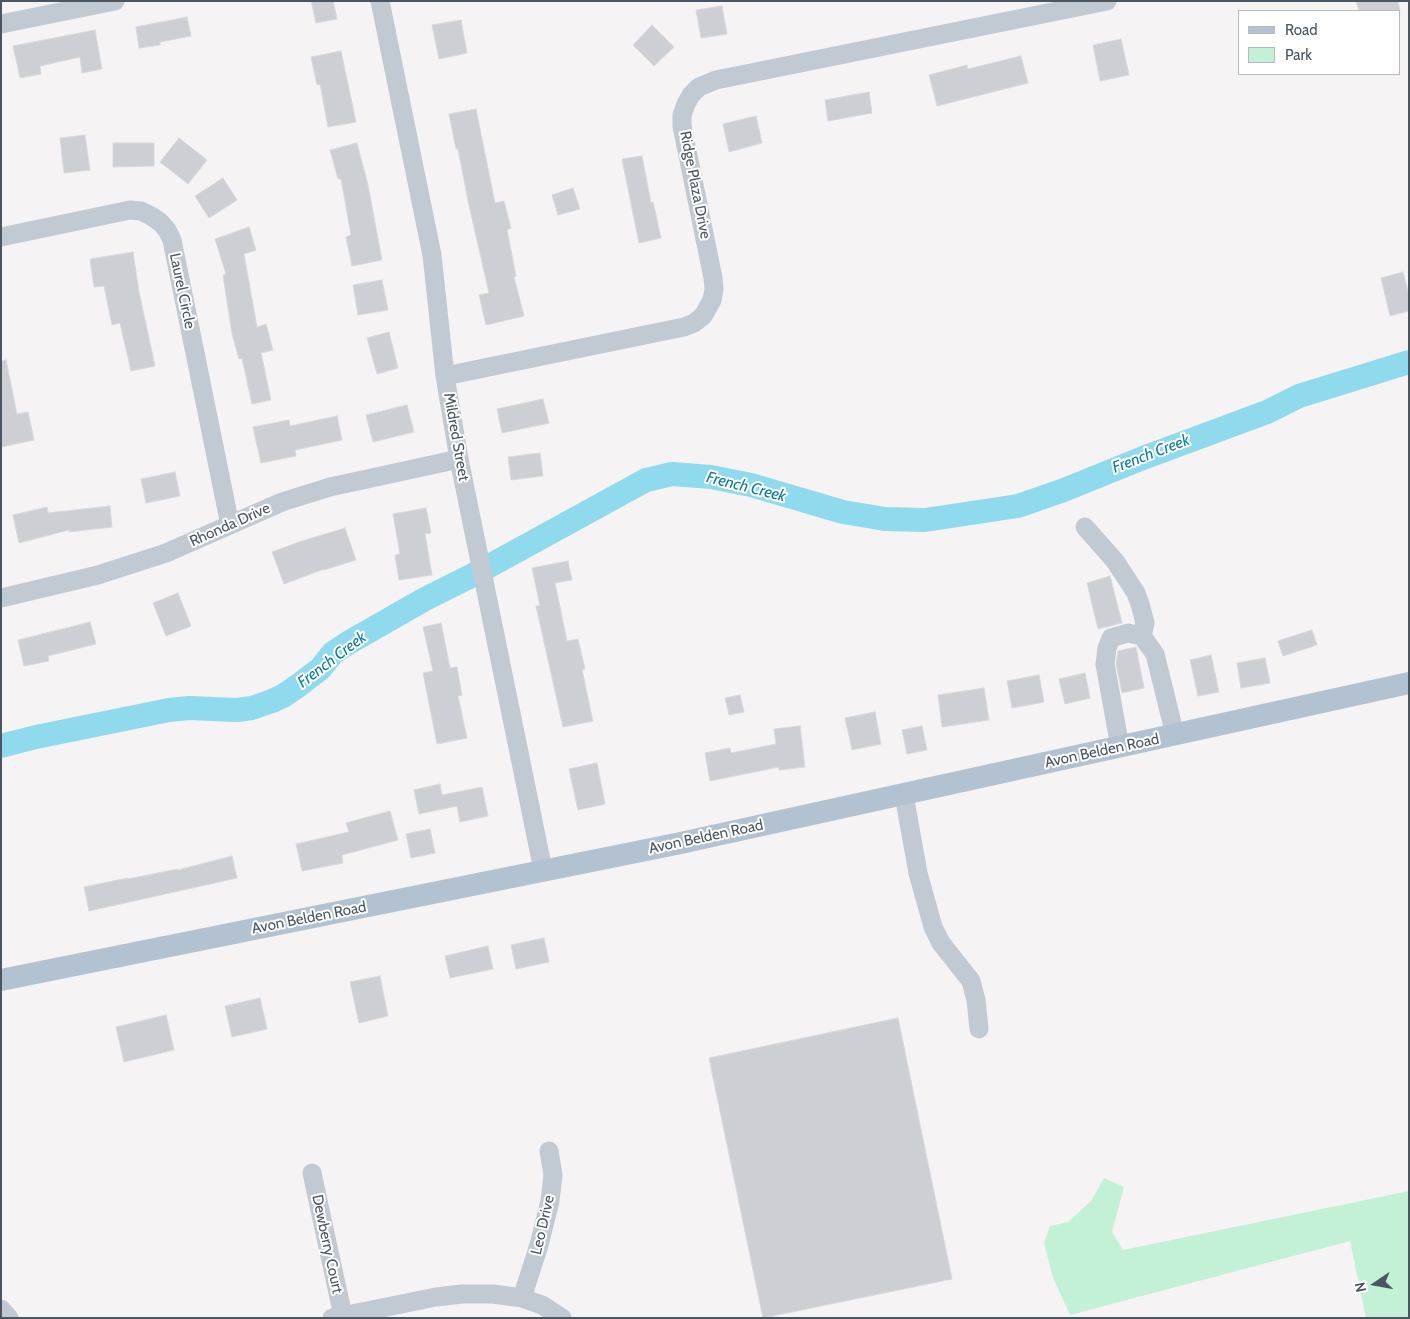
<!DOCTYPE html>
<html>
<head>
<meta charset="utf-8">
<style>
  body { margin:0 }
  #map { position:relative; width:1410px; height:1319px; overflow:hidden; background:#f5f3f3; font-family:Cabin,sans-serif }
  canvas { display:block }
  .frame { position:absolute; inset:0; border:2px solid #4a5661; pointer-events:none }
  .legend { position:absolute; left:1238px; top:10px; width:162px; height:65px; box-sizing:border-box; background:#fff; border:1px solid #b7bbc0; margin:0; padding:6px 9px; list-style:none; font-size:15px; color:#4a5661 }
  .legend li { display:flex; align-items:center; gap:10px; height:25px }
  .legend b { width:25px; border:1px solid #b7bbc0 }
  .north { position:absolute; left:1350px; top:1259px; width:50px; height:50px; -webkit-text-stroke:4px #fff; paint-order:stroke; rotate:258deg; font-size:14px; font-weight:700; line-height:20px; text-align:center; color:#4a5661 }
  .north::after { content:''; display:block; margin:auto; width:18px; height:22px; background:#4a5661; clip-path:polygon(50% 0,100% 100%,50% 72%,0 100%) }
</style>
</head>
<body>
<div id="map">
<canvas width="1410" height="1319"></canvas>
<div class="frame"></div>
<ul class="legend">
<li><b style="height:6px;background:#b3c2d1"></b>Road</li>
<li><b style="height:14px;background:#c3f1d5"></b>Park</li>
</ul>
<div class="north">N</div>
</div>
<script>
const ctx = document.querySelector('canvas').getContext('2d');
ctx.lineJoin = 'round';
function paint(path, color) { ctx.fillStyle = color; ctx.fill(path, 'evenodd'); }
const shape = rows => new Path2D(rows.map(r => 'M' + r).join(''));
function trace(path, color, width, dash) { ctx.strokeStyle = color; ctx.lineWidth = width; ctx.lineCap = dash ? 'butt' : 'round'; ctx.setLineDash(dash || []); ctx.stroke(path); }
function drawText(font, color, halo, rows, align = 'center') {
  ctx.font = font + ' Cabin,sans-serif'; ctx.lineWidth = 4; ctx.setLineDash([]); ctx.textBaseline = 'middle'; ctx.strokeStyle = halo; ctx.fillStyle = color; for (const [text, x, y, turn = 0] of rows) {
    ctx.save(); ctx.translate(x, y); ctx.rotate((+turn || 0) * Math.PI / 180); ctx.textAlign = isNaN(turn) ? turn : align; if (halo) ctx.strokeText(text, 0, 0); ctx.fillText(text, 0, 0); ctx.restore();
  }
}
paint(shape([
  [1104,1178,1124,1187,1112,1232,1123,1250,1409,1191,1409,1318,1366,1318,1350,1241,1070,1315,1053,1278,1044,1243,1050,1226,1068,1222,1091,1201]
]), '#c3f1d5');
trace(shape([
  [1,746,36,737,169,710,189,708,237,710,252,708,272,701,283,696,299,685,320,669,333,653,348,643,425,599,471,576,646,480,672,474,711,477,751,485,843,512,885,519,925,520,1018,506,1064,490,1143,458,1267,412,1299,396,1409,362]
]), '#90daee', 24);
const building = shape([
  [311,1,333,1,337,19,316,23,311,1],
  [1356,1,1398,1,1400,11,1359,11,1356,1],
  [722,6,727,34,701,38,696,10,722,6],
  [187,17,191,36,160,42,160,45,139,48,136,27,187,17],
  [461,20,467,53,439,59,432,25,461,20],
  [652,25,674,47,654,66,633,45,652,25],
  [95,30,102,69,82,73,80,57,40,66,41,74,20,78,13,46,95,30],
  [1121,39,1129,75,1100,81,1093,45,1121,39],
  [341,51,356,122,328,127,320,84,317,85,311,57,341,51],
  [1021,56,1028,83,937,106,929,75,967,65,968,69,1021,56],
  [869,92,872,113,828,121,825,100,869,92],
  [476,109,495,203,504,201,511,228,507,230,516,276,514,277,524,316,486,325,479,295,489,293,468,201,458,149,456,149,449,114,476,109],
  [756,116,762,143,729,152,723,124,756,116],
  [85,135,90,170,64,173,60,138,85,135],
  [179,138,207,160,188,184,160,162,179,138],
  [113,143,154,143,154,166,113,167,113,143],
  [357,143,368,185,382,260,352,266,346,237,351,235,341,179,338,179,330,150,357,143],
  [642,156,651,203,653,202,661,238,639,243,622,159,642,156],
  [223,178,237,200,209,218,195,196,223,178],
  [573,188,580,209,558,215,552,195,573,188],
  [249,227,256,250,244,254,257,327,266,324,273,350,261,353,271,400,252,404,242,358,239,359,232,334,223,275,226,274,215,239,249,227],
  [133,252,139,292,155,366,131,371,120,323,112,325,104,286,94,287,90,259,133,252],
  [1403,272,1409,295,1409,311,1390,316,1381,278,1403,272],
  [382,280,388,310,358,315,353,285,382,280],
  [389,332,398,368,377,374,367,338,389,332],
  [6,360,17,414,28,412,34,440,1,447,1,361,6,360],
  [543,399,549,423,502,433,497,409,543,399],
  [407,405,414,432,373,442,366,415,407,405],
  [337,416,342,440,295,450,296,456,261,463,253,427,289,420,290,426,337,416],
  [540,453,543,476,511,480,508,457,540,453],
  [175,472,180,496,146,503,141,479,175,472],
  [110,506,112,527,69,532,69,530,19,543,13,515,47,507,48,513,110,506],
  [426,508,431,533,425,534,432,575,399,580,395,555,400,554,393,514,426,508],
  [345,528,356,560,324,570,324,569,284,584,272,552,299,542,345,528],
  [568,561,572,580,555,583,567,641,578,639,585,669,582,670,593,721,563,727,536,606,540,606,532,568,568,561],
  [1110,576,1122,623,1098,629,1087,583,1110,576],
  [178,593,191,626,166,636,153,603,178,593],
  [90,622,96,644,48,656,49,661,24,666,18,640,90,622],
  [441,623,450,668,457,667,462,695,458,696,467,738,437,744,423,673,433,671,423,627,441,623],
  [1312,630,1317,645,1283,656,1278,641,1312,630],
  [1136,647,1144,688,1122,693,1116,664,1118,651,1136,647],
  [1211,655,1219,692,1198,696,1190,660,1211,655],
  [1265,658,1270,683,1241,688,1237,663,1265,658],
  [1085,673,1090,698,1065,704,1059,679,1085,673],
  [1039,675,1044,702,1012,708,1007,681,1039,675],
  [984,688,989,720,942,727,938,695,984,688],
  [740,695,744,712,729,715,725,698,740,695],
  [875,712,881,744,852,750,845,718,875,712],
  [800,726,805,767,779,770,779,767,710,781,705,753,730,748,731,753,776,744,774,729,800,726],
  [922,726,927,750,907,754,902,730,922,726],
  [597,763,605,804,578,810,569,769,597,763],
  [440,784,442,795,482,787,488,816,460,822,457,806,419,814,414,790,440,784],
  [390,811,398,840,342,855,343,863,302,871,296,844,349,832,346,823,390,811],
  [430,829,435,853,411,858,406,834,430,829],
  [232,856,237,878,89,911,84,887,128,878,128,879,178,869,178,870,232,856],
  [544,938,549,962,516,969,511,945,544,938],
  [488,946,493,969,450,978,445,956,488,946],
  [380,976,388,1016,359,1023,350,982,380,976],
  [260,998,267,1029,232,1037,225,1006,260,998],
  [166,1015,174,1050,124,1062,116,1027,166,1015],
  [898,1018,952,1279,763,1318,709,1058,898,1018]
]);
paint(building, '#cdcfd5');
trace(building, '#d7d9de', 1);
trace(shape([
  [380,1,432,255,445,376,459,459,543,870],
  [1,24,115,1],
  [1,237,130,210,141,211,151,216,160,222,167,230,172,240,230,525],
  [445,376,684,327,694,323,703,316,712,300,714,289,713,278,682,126,682,115,686,104,691,95,699,87,716,80,1107,1],
  [1085,527,1115,561,1136,593,1140,604,1145,623,1142,636],
  [1,598,98,575,166,553,282,502,330,487,459,459],
  [1120,747,1105,664,1107,648,1111,638,1128,633,1142,636,1155,654,1175,735],
  [904,795,918,873,933,927,941,943,971,981,976,1000,979,1029],
  [312,1173,343,1316],
  [522,1298,539,1245,550,1201,553,1175,549,1151],
  [1,1309,9,1318],
  [332,1318,436,1297,462,1294,493,1294,522,1298,542,1305,562,1318]
]), '#c1cad2', 19);
trace(shape([
  [1,980,676,844,1409,683]
]), '#b3c2d1', 22);
drawText('15px', '#4a5661', '#fff', [
  ["Ridge Plaza Drive",695,185,79],
  ["Laurel Circle",182,291,78],
  ["Mildred Street",456,437,80],
  ["Rhonda Drive",230,525,-24],
  ["Avon Belden Road",1102,751,-12],
  ["Avon Belden Road",706,837,-12],
  ["Avon Belden Road",309,918,-11],
  ["Leo Drive",543,1225,-77],
  ["Dewberry Court",327,1244,78]
]);
drawText('italic 16px', '#0c7c9b', '#fff', [
  ["French Creek",1151,454,-21],
  ["French Creek",746,487,14],
  ["French Creek",332,660,-37]
]);
</script>
</body>
</html>
